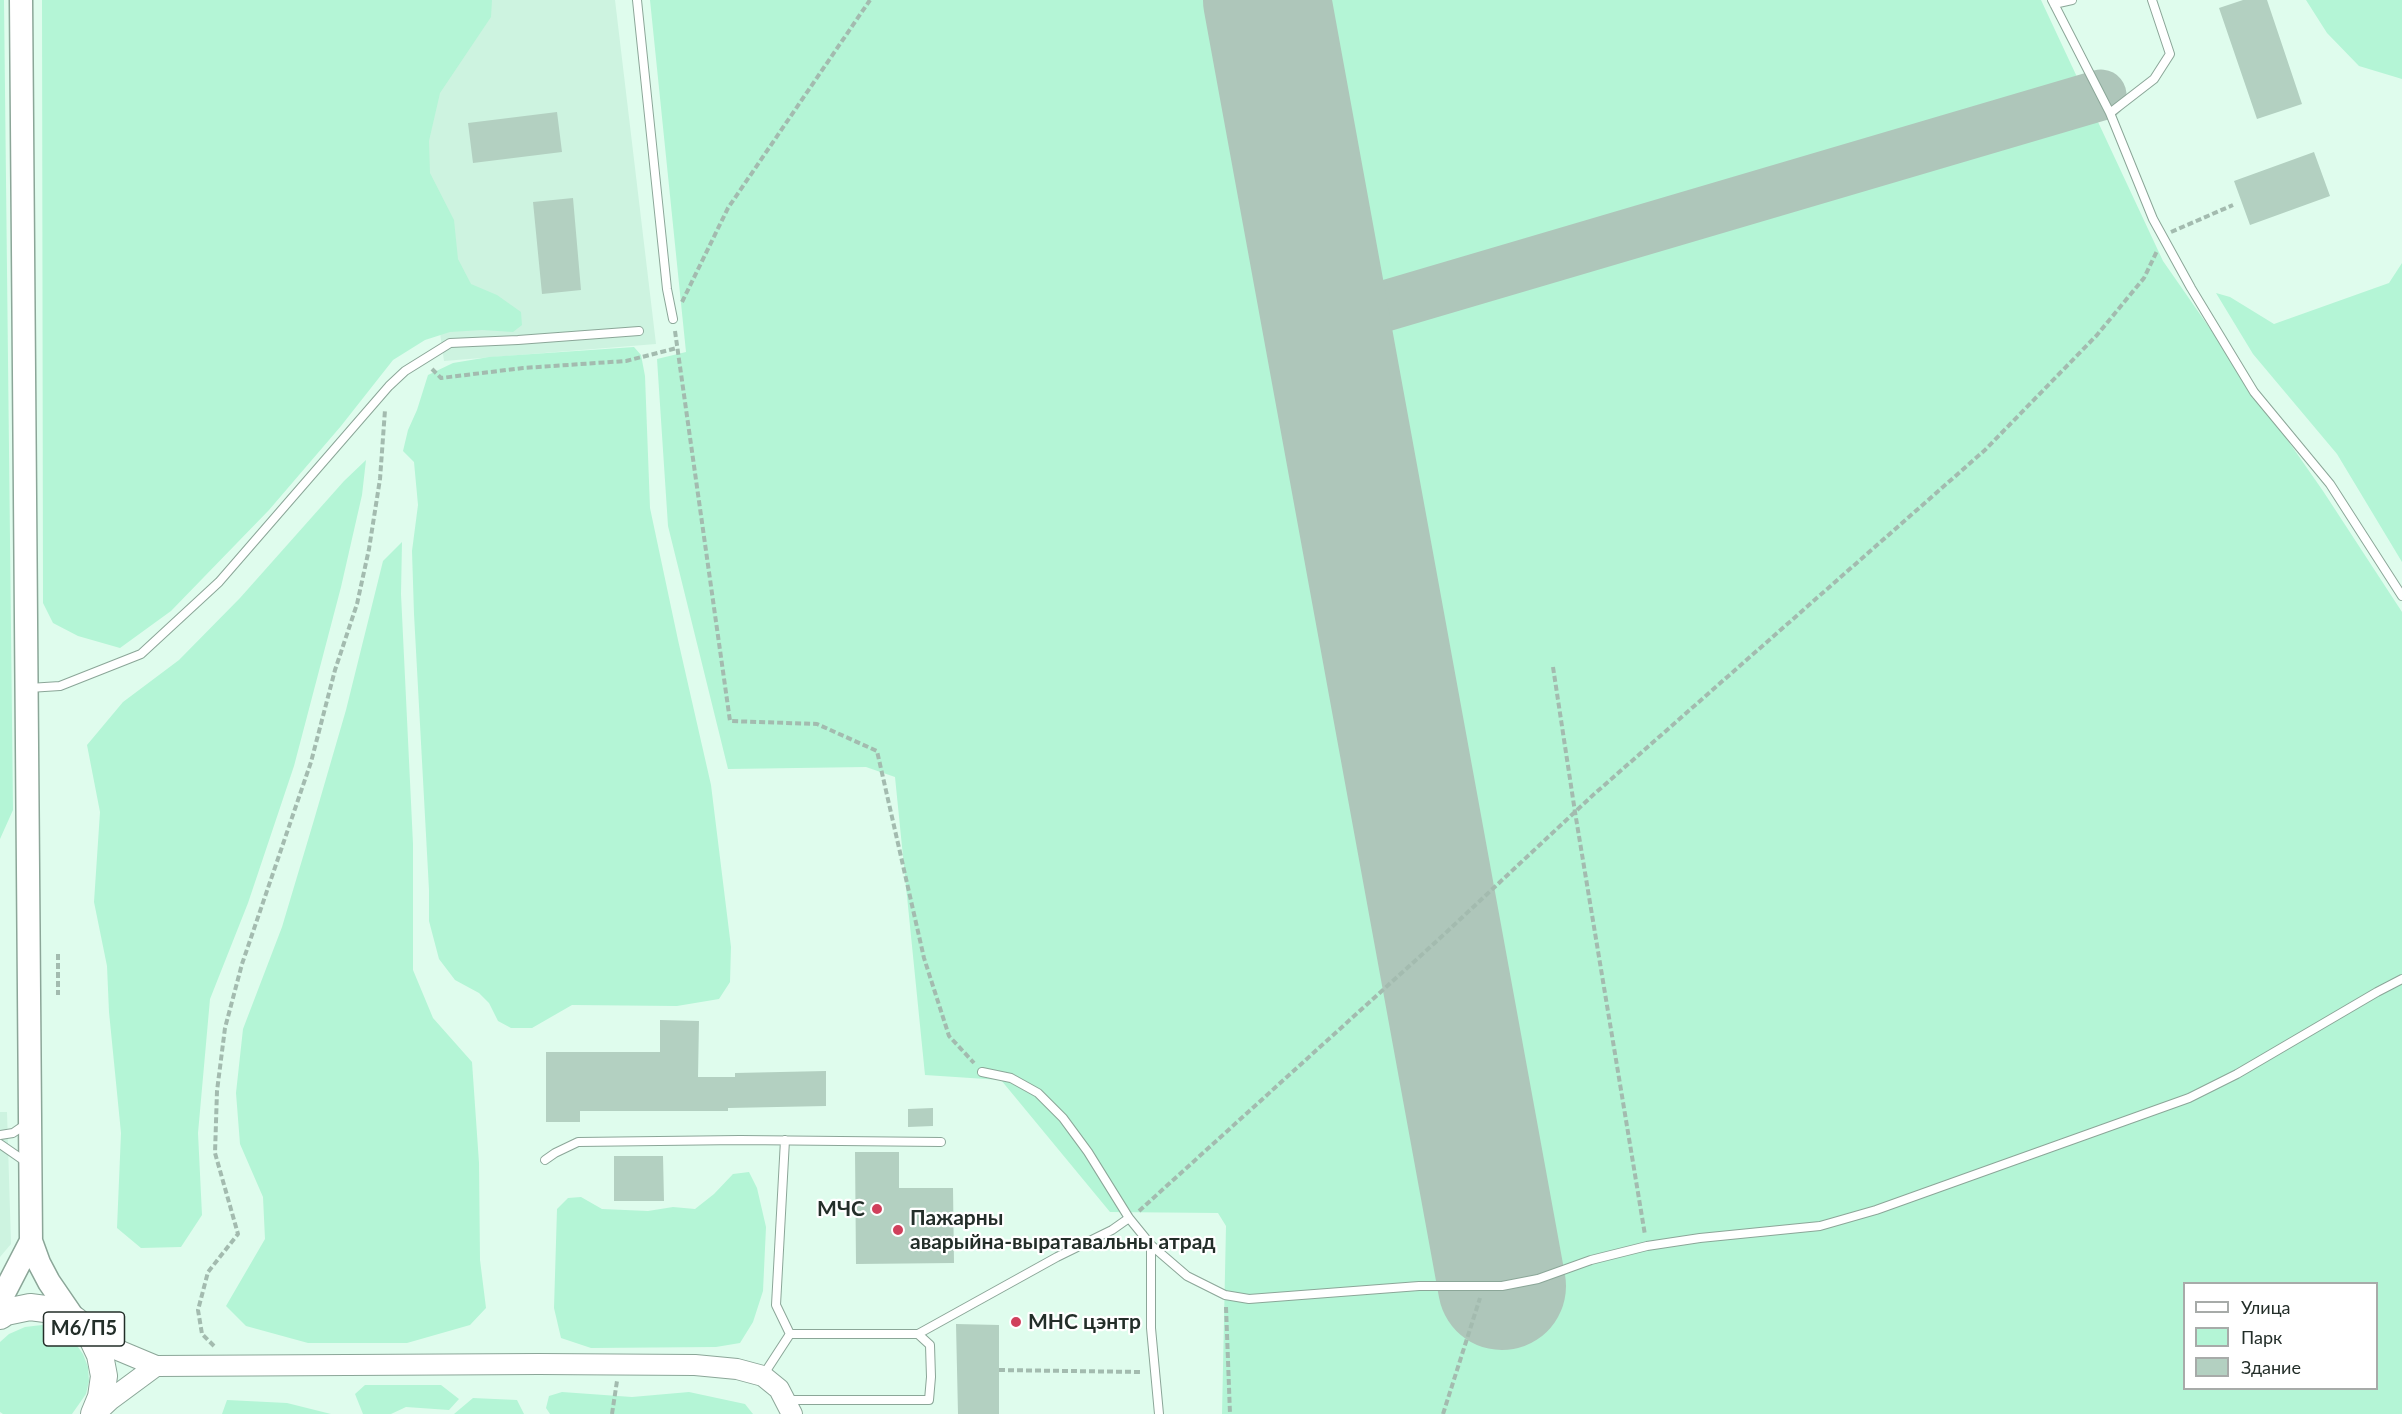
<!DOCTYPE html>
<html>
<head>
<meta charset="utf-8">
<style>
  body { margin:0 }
  #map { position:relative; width:2402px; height:1414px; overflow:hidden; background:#dffced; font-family:Lato,sans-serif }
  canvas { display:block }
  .legend { position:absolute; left:2183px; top:1282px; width:195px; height:108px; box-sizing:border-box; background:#fff; border:2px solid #a7aba9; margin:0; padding:8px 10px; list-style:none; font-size:18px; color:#232e29 }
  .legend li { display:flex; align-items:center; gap:12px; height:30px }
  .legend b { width:30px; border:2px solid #a7aba9 }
</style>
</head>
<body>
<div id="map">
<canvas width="2402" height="1414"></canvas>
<ul class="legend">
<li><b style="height:8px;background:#fff"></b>Улица</li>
<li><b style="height:16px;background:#b4f5d6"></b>Парк</li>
<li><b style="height:16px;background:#b3d0c1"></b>Здание</li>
</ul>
</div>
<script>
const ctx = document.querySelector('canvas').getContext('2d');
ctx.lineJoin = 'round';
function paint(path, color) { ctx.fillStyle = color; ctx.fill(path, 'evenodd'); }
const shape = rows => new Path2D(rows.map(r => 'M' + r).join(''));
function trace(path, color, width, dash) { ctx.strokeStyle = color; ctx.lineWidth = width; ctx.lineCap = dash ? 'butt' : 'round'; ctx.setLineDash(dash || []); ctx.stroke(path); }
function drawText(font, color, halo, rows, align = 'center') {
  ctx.font = font + ' Lato,sans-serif'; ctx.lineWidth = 4.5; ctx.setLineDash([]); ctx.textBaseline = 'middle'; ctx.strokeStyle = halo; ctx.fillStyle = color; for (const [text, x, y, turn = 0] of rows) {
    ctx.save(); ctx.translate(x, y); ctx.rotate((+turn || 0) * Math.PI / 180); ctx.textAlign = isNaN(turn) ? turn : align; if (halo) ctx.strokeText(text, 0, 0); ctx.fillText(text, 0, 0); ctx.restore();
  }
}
paint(shape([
  [393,0,615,0,656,344,444,361],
  [0,1112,7,1112,11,1244,0,1257]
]), '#cdf3e0');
paint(shape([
  [0,0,4,0,13,810,0,839],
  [42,0,492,0,491,17,440,93,429,141,430,173,454,220,458,259,471,284,497,295,521,312,522,325,513,332,482,330,450,332,425,340,393,360,341,426,269,510,171,611,120,648,78,636,53,623,43,603],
  [650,0,2041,0,2163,261,2323,491,2402,612,2402,1414,1222,1414,1226,1226,1218,1213,1110,1212,1001,1080,925,1075,895,777,866,767,728,769,668,526,657,359,686,352],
  [2184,1284,2376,1284,2376,1388,2184,1388],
  [2306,0,2402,0,2402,79,2359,66,2327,33],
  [2402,263,2402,562,2337,454,2253,354,2216,293,2230,297,2274,324,2389,283],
  [634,347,641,355,645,376,650,508,678,640,711,785,731,947,730,982,719,999,677,1006,572,1005,532,1028,511,1028,498,1021,489,1003,479,993,455,980,439,959,429,921,429,890,414,614,412,551,418,505,414,462,403,451,408,430,417,410,428,375,453,363,489,357],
  [366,460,362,495,341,587,294,766,248,903,210,999,198,1133,202,1215,181,1247,141,1248,117,1228,121,1133,109,1012,107,966,94,902,100,812,87,745,123,702,179,660,240,598,344,481],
  [402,542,401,594,413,844,413,970,433,1018,472,1062,479,1163,480,1260,486,1308,470,1325,407,1343,308,1343,246,1326,226,1306,265,1239,263,1197,240,1144,236,1093,243,1029,282,927,314,820,346,710,383,561],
  [749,1172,757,1188,766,1227,763,1291,753,1322,740,1343,716,1347,591,1348,561,1338,554,1308,557,1209,568,1198,581,1197,602,1209,648,1211,673,1207,695,1209,714,1194,733,1174],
  [42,1325,59,1330,73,1340,83,1354,88,1367,89,1381,86,1394,72,1414,3,1414,0,1412,0,1342,9,1334,25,1327],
  [365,1385,441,1385,459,1399,449,1410,406,1407,391,1414,363,1414,355,1394],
  [562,1392,632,1397,689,1392,745,1404,753,1414,550,1414,546,1408,549,1396],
  [473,1398,517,1400,524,1414,454,1414],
  [227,1400,287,1403,331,1414,222,1414]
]), '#b4f5d6');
trace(shape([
  [1322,302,1368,311,2101,95]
]), '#aec6ba', 51);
trace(shape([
  [1267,0,1502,1286]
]), '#aec6ba', 128);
paint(shape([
  [2243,0,2267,0,2302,104,2257,119,2219,8],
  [557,112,562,152,473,163,468,123],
  [2314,152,2330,196,2250,225,2234,181],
  [573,198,581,290,542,294,533,202],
  [660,1020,699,1021,698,1077,735,1077,735,1073,826,1071,826,1106,728,1108,728,1111,580,1111,580,1122,546,1122,546,1052,660,1052],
  [933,1108,933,1126,908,1127,908,1109],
  [855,1152,899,1152,899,1188,953,1188,954,1263,856,1264],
  [614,1156,663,1156,664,1201,614,1201],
  [956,1324,999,1325,999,1414,958,1414]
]), '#b3d0c1');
const service = shape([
  [637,0,667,289,673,319],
  [2052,0,2110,113,2153,219,2191,288,2254,392,2330,484,2402,596],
  [2054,4,2072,0],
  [2110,113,2154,79,2170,54,2152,0],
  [29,688,60,686,141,654,219,582,389,386,405,371,450,343,518,340,639,331],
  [982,1072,1011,1078,1038,1093,1063,1118,1088,1152,1129,1218,1151,1245,1187,1276,1225,1295,1249,1299,1419,1286,1502,1286,1538,1279,1591,1260,1647,1246,1700,1238,1820,1226,1876,1210,2189,1098,2237,1074,2377,992,2402,979],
  [0,1135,13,1133,26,1124],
  [785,1140,776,1305,790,1334],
  [0,1144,26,1162],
  [545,1160,555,1153,578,1142,740,1140,941,1142],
  [1151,1245,1151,1328,1159,1414],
  [918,1334,1057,1257,1112,1230,1129,1218],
  [764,1374,790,1334,918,1334,930,1345,931,1377,929,1400,786,1400]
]);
const tertiary = shape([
  [91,1336,113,1348,156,1366,539,1364,695,1365,737,1369,763,1376,779,1389,792,1414],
  [95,1414,110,1400,156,1366]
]);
const secondary = shape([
  [21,0,31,1241,39,1263,49,1282,75,1320],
  [0,1301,31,1241]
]);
const primary = shape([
  [0,1316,6,1312,30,1307,53,1310,75,1320,83,1327,91,1336,100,1355,104,1376,101,1397,94,1414]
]);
trace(service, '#8ba698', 10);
trace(tertiary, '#8ba698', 22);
trace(secondary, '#8ba698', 25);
trace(primary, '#8ba698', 28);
trace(shape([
  [2171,232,2233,205],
  [682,302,728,208,870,0],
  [675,331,730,721,817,724,877,751,924,958,949,1036,974,1063],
  [432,369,441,378,523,368,626,361,677,348],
  [1553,667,1575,812,1645,1235],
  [58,954,58,995],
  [1139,1211,1438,940,1592,796,1985,450,2097,335,2144,278,2157,251],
  [1226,1307,1230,1414],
  [214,1346,202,1334,198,1310,208,1272,238,1234,215,1153,217,1091,225,1028,242,964,311,762,335,670,357,604,369,549,380,479,385,410],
  [999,1370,1142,1372],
  [612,1414,617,1381],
  [1443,1414,1480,1298]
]), '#a3bbaf', 4, [6, 3]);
trace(service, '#fff', 8);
trace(tertiary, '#fff', 20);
trace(secondary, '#fff', 22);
trace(primary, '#fff', 26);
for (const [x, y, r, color] of [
  [877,1209,6,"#d0405c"],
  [898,1230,6,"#d0405c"],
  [1016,1322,6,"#d0405c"]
]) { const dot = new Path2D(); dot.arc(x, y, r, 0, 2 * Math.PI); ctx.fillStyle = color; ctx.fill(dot); trace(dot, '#fff', 2); }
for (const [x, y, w] of [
  [84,1329,81]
]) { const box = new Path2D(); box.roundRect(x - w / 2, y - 17, w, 34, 4.5); ctx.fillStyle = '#fff'; ctx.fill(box); trace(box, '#232e29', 1.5); }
drawText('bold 20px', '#232e29', null, [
  ["М6/П5",84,1329]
]);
drawText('bold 21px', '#232e29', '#fff', [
  ["МЧС",865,1209,"right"],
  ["Пажарны",910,1218],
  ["аварыйна-выратавальны атрад",910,1242],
  ["МНС цэнтр",1028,1322]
], 'left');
</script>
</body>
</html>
